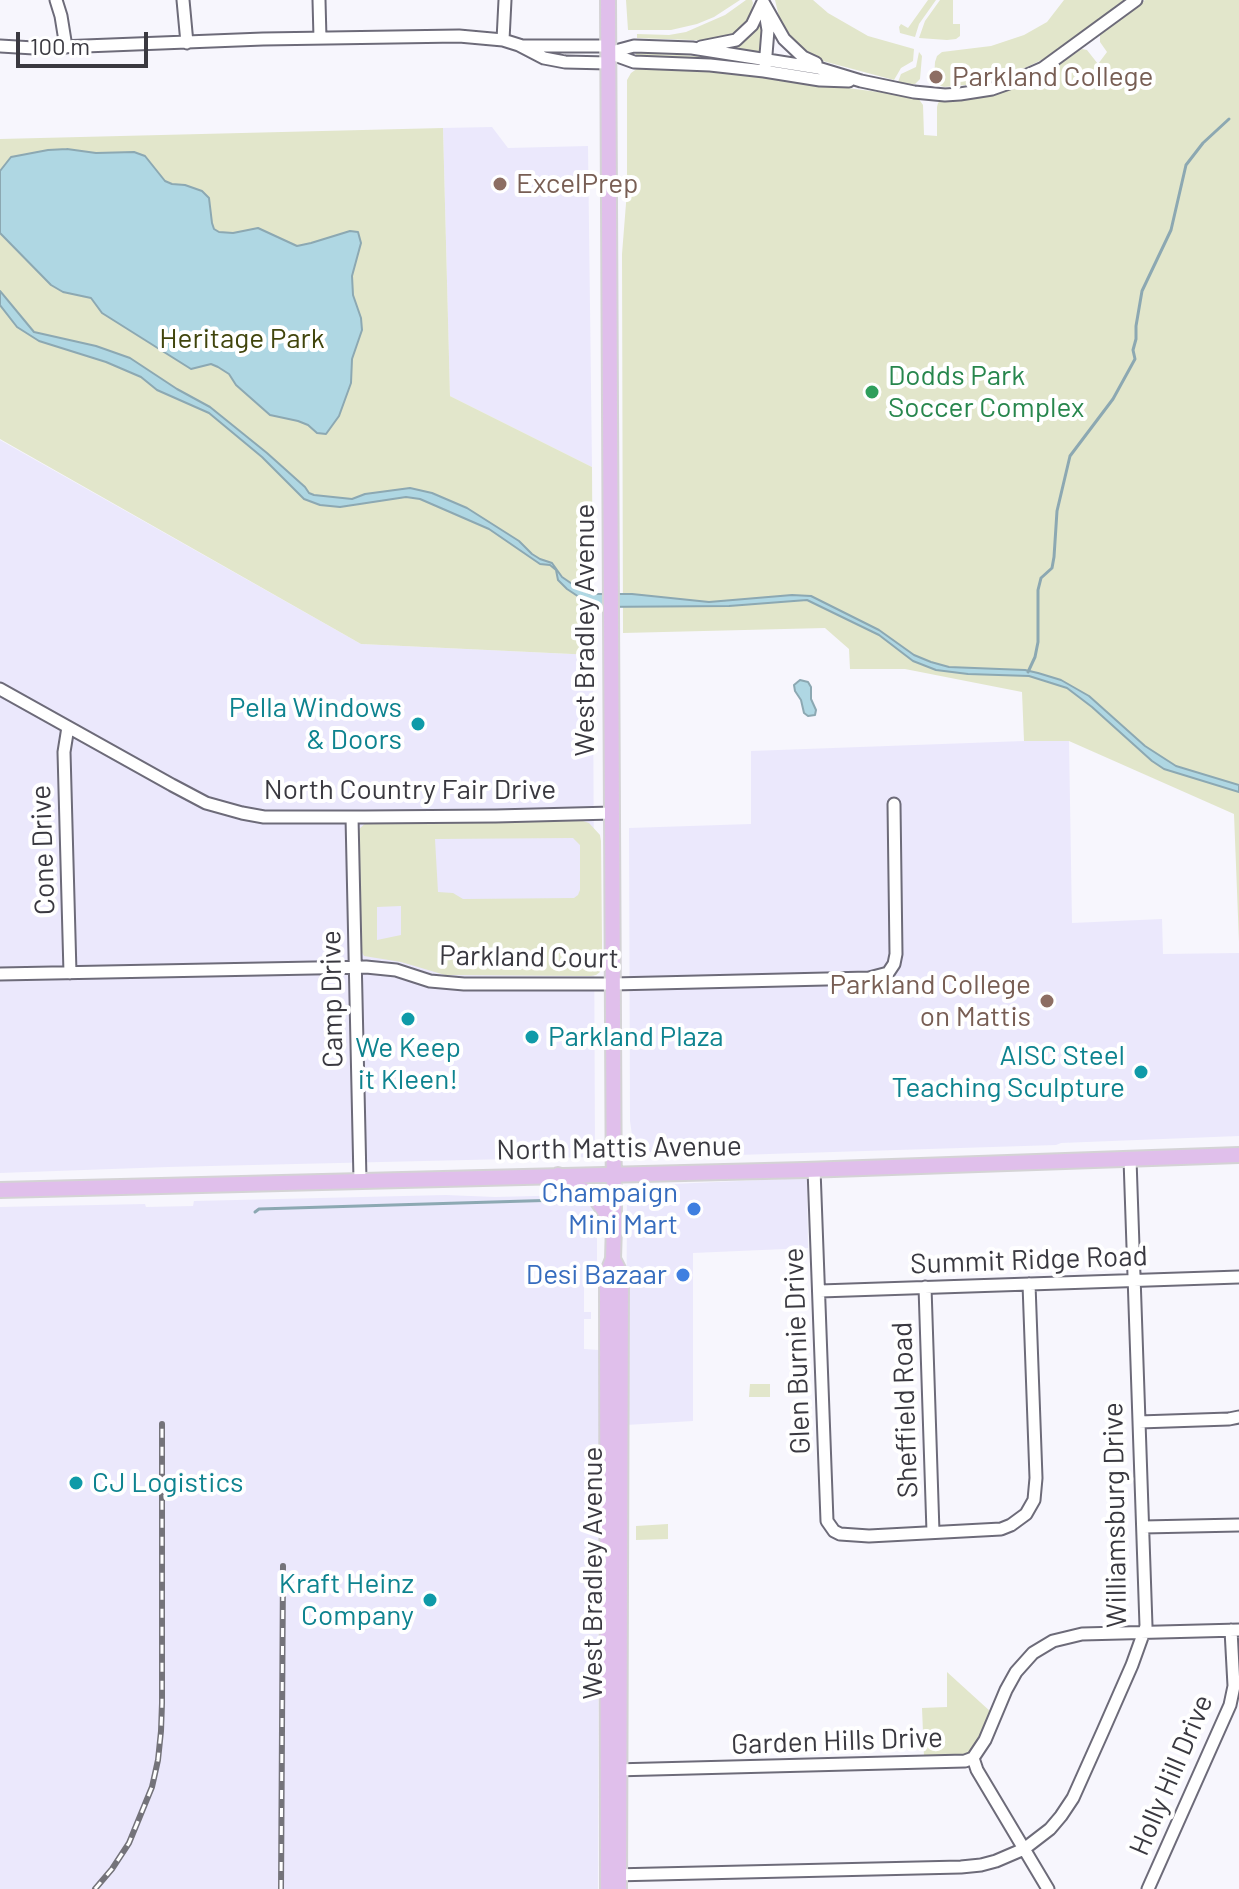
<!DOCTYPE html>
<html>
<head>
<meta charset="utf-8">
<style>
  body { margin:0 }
  #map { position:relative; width:1239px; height:1889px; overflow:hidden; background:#f7f6fd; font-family:Barlow,sans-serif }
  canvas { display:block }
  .scale { position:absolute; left:16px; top:32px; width:132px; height:36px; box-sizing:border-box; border:4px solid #3a3940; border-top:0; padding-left:10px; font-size:24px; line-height:28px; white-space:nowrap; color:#3a3940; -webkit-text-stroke:6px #fff; paint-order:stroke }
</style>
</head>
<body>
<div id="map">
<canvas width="1239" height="1889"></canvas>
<div class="scale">100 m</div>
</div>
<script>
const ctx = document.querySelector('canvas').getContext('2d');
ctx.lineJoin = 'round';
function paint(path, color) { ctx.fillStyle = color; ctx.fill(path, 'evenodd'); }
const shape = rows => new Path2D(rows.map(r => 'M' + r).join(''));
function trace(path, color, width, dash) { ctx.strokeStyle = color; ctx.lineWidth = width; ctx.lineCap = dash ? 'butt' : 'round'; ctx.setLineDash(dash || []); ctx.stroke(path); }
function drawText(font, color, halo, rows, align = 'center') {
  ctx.font = font + ' Barlow,sans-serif'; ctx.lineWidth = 8; ctx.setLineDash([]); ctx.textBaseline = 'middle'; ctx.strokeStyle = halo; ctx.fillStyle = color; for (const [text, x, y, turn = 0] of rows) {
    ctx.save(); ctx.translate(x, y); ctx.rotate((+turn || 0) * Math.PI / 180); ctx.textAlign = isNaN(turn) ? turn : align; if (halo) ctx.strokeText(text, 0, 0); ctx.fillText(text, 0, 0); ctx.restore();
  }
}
paint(shape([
  [492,127,508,148,588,146,592,467,450,396,443,128],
  [0,440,361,644,593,655,595,1157,168,1167,0,1173],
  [1024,741,1069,741,1072,923,1162,919,1163,954,1239,953,1239,1136,1061,1143,1056,1145,674,1157,656,1155,638,1145,632,1135,630,1121,629,828,751,824,751,751],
  [807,1178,808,1248,693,1253,693,1421,626,1425,627,1186],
  [446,1195,495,1197,574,1195,592,1208,597,1229,597,1285,584,1286,584,1312,591,1312,591,1319,584,1319,584,1349,599,1350,598,1889,0,1889,0,1207,145,1204,146,1207,193,1206,194,1201]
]), '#ebe8fc');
paint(shape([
  [626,0,740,0,714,17,697,24,671,30,628,30],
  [746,0,752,0,753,3,749,20,736,35,719,41,637,38,637,34,669,35,686,32,725,15],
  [775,0,813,0,828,13,868,36,914,49,913,61,901,68,894,80,819,60,803,53,790,40,781,25],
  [928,0,936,0,919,24,915,37,900,33,899,27,901,24,908,28],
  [940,0,953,0,953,24,960,24,960,36,956,39,947,40,919,38,925,21],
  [1064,0,1126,0,1054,54,1008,76,987,83,944,87,938,85,934,80,935,62,937,56,942,52,991,46,1024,35,1047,22],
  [1145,0,1239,0,1239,942,1234,814,1069,741,1024,741,1022,692,905,669,850,669,849,649,825,628,623,633,622,254,627,191,627,80,631,73,638,68,698,69,902,95,918,98,923,105,924,135,937,136,937,107,938,103,941,100,1008,88,1035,78,1082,49,1087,50,1098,64,1107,52,1100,42,1100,34],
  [761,15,763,37,761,50,757,53,733,51,732,46],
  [919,52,922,56,920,79,915,84,909,84,898,82,901,74,916,67],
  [636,53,721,57,753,63,636,57],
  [443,128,450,396,592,467,593,655,361,644,0,439,0,139],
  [368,821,583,821,589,823,600,835,601,841,602,943,602,966,600,972,596,975,591,976,445,975,401,962,364,956,360,949,358,830],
  [573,838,580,845,580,890,578,895,574,898,463,899,453,893,438,892,435,839],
  [401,906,401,935,377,940,377,907],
  [750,1384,770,1384,770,1397,749,1397],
  [668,1524,668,1539,636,1540,636,1526],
  [947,1672,991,1712,985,1728,971,1751,962,1757,924,1757,922,1708,947,1707]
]), '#e2e6cb');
const water = shape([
  [67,149,96,153,134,152,145,156,165,181,172,184,185,185,202,191,209,198,212,223,214,229,219,232,233,233,258,228,297,246,311,243,350,231,358,232,361,243,352,276,353,295,361,318,362,330,352,359,351,383,339,416,326,434,317,433,308,425,298,421,270,415,236,385,229,374,218,367,211,364,191,369,102,313,91,298,63,292,51,285,0,233,0,171,11,157,48,150,67,149],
  [0,291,34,332,96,346,130,358,177,389,210,407,267,453,305,487,309,493,314,495,352,499,365,494,410,488,432,493,467,508,519,541,532,554,540,559,552,563,562,577,578,588,591,594,632,594,709,602,792,595,811,596,879,630,914,655,931,662,949,667,1025,670,1038,673,1061,680,1089,696,1145,746,1176,766,1239,785,1239,792,1164,769,1152,761,1092,707,1067,688,1029,676,968,674,936,670,913,661,879,635,807,600,729,606,594,607,567,589,558,580,556,570,550,565,540,564,489,529,420,499,406,497,340,507,320,505,304,499,262,457,209,413,157,390,141,377,106,362,39,341,17,327,0,305,0,291],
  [800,680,808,682,811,687,811,699,816,710,815,715,808,716,804,713,801,700,795,691,794,685,800,680]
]);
paint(water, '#afd7e3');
trace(water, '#8ca8b2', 2);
trace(shape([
  [1028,672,1035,657,1038,642,1038,590,1041,578,1052,568,1054,557,1057,511,1070,456,1113,399,1135,359,1133,350,1136,339,1136,326,1142,291,1171,230,1186,165,1203,143,1229,119],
  [255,1212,259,1209,560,1200,573,1203]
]), '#8ca8b2', 3);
const minor = shape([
  [56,0,61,16,66,47],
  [183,0,187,43],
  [319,0,320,38],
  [763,2,784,39,803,57,816,63],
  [503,40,505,0],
  [0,46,34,48,263,39,459,36,503,40,519,45,544,58,565,62,608,63],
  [523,46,608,46],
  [701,47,736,40,752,25,763,2],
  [608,53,634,46,692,48,818,68,861,81,914,92,945,95,960,94,992,89,1009,83,1043,68,1136,0],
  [609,53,634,62,710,65,764,71,820,80,849,81],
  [765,67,768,30,765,12],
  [0,689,172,785,206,803,242,813,264,817,365,817,496,816,612,813],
  [68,727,64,752,70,973],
  [352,817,360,1180],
  [0,974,366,967,396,970,430,981,464,984,613,984,869,978,888,973,894,964,896,954,894,804],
  [814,1169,827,1521,834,1531,840,1534,869,1536,1001,1529,1011,1525,1026,1514,1034,1500,1036,1478,1029,1284],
  [925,1287,933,1532],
  [820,1291,1239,1277],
  [1139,1422,1229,1419,1239,1417],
  [1143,1527,1239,1525],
  [973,1758,977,1770,1048,1889],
  [614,1770,965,1761,973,1758,985,1740,1006,1690,1016,1672,1033,1653,1053,1641,1082,1634,1239,1630],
  [613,1875,961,1867,981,1865,996,1861,1024,1849,1050,1829,1061,1816,1073,1798,1103,1731,1132,1665,1146,1626,1130,1159],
  [1148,1889,1230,1705,1234,1686,1231,1630]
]);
const major = shape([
  [608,0,614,1224,613,1259,607,1274,608,1889],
  [558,1175,568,1185,592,1193,613,1223],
  [0,1190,805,1170,1239,1155],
  [613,1259,621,1275,619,1889]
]);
trace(minor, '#6d6b79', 15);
trace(major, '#d4d3d5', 18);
trace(minor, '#fff', 11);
trace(major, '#e0bfeb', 14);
const rail = shape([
  [95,1889,112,1869,129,1843,152,1787,158,1760,161,1731,162,1703,162,1424],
  [281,1889,283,1566]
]);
trace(rail, '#74737a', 6);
trace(rail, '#fff', 3, [9]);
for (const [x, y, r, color] of [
  [936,77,8,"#8d6e63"],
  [500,184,8,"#8d6e63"],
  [872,392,8,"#2e9e5b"],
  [418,724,8,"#0f9aa8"],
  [1047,1001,8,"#8d6e63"],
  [408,1019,8,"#0f9aa8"],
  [532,1037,8,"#0f9aa8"],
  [1141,1072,8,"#0f9aa8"],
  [694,1209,8,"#3f7fe0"],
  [683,1275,8,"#3f7fe0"],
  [76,1483,8,"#0f9aa8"],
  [430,1600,8,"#0f9aa8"]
]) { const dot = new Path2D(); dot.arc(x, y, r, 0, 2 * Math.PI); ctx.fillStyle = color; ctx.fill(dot); trace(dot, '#fff', 3); }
drawText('28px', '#785e54', '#fff', [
  ["Parkland College",952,77],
  ["ExcelPrep",516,184],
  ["Parkland College",1031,985,"right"],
  ["on Mattis",1031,1017,"right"]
], 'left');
drawText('28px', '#41450c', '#fff', [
  ["Heritage Park",242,339]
]);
drawText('28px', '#27864d', '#fff', [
  ["Dodds Park",888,376],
  ["Soccer Complex",888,408]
], 'left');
drawText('28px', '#3a3940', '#fff', [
  ["West Bradley Avenue",585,630,-90],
  ["North Country Fair Drive",410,790],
  ["Cone Drive",43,850,-92],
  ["Parkland Court",529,957,1],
  ["Camp Drive",332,999,-91],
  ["North Mattis Avenue",619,1148,-1],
  ["Summit Ridge Road",1029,1260,-2],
  ["Glen Burnie Drive",797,1351,-92],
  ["Sheffield Road",905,1410,-92],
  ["Williamsburg Drive",1115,1515,-91],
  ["West Bradley Avenue",593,1573,-90],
  ["Garden Hills Drive",837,1741,-2],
  ["Holly Hill Drive",1171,1775,-67]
]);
drawText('28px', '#0d838f', '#fff', [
  ["Pella Windows",402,708],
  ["& Doors",402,740],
  ["Parkland Plaza",548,1037,"left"],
  ["We Keep",408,1048,"center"],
  ["it Kleen!",408,1080,"center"],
  ["AISC Steel",1125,1056],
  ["Teaching Sculpture",1125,1088],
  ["CJ Logistics",92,1483,"left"],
  ["Kraft Heinz",414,1584],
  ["Company",414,1616]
], 'right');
drawText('28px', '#366cbe', '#fff', [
  ["Champaign",678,1193],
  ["Mini Mart",678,1225],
  ["Desi Bazaar",667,1275]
], 'right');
</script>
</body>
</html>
